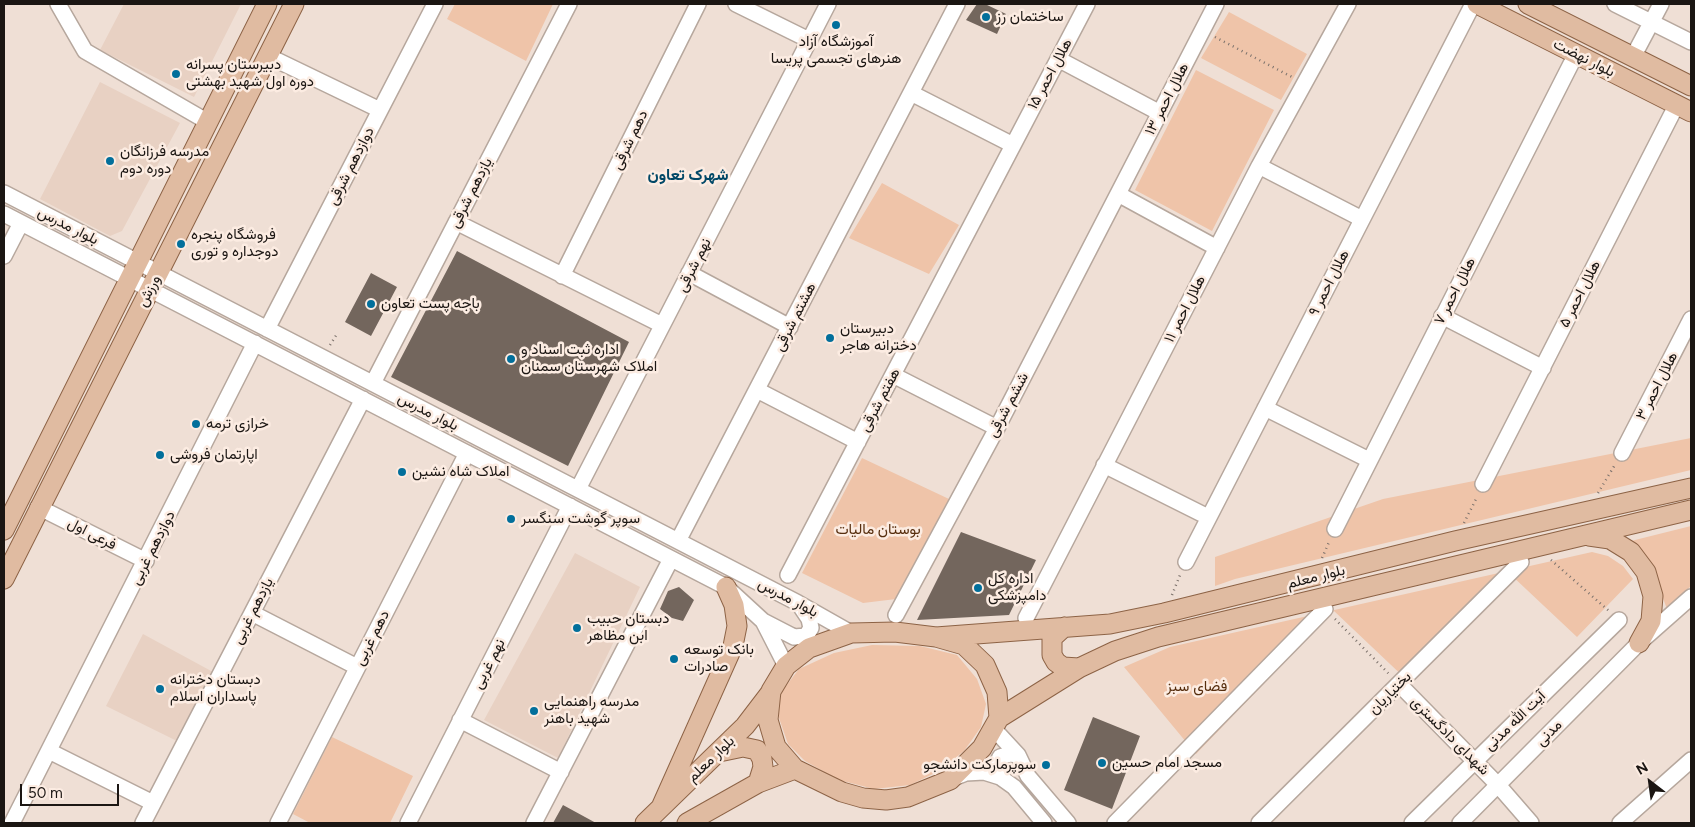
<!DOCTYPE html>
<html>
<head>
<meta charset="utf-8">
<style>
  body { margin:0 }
  #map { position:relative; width:1695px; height:827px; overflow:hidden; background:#efdfd5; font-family:Figtree,sans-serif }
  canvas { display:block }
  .frame { position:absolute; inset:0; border:5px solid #1b1613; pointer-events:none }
  .north { position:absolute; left:1625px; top:757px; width:50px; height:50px; -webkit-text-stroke:4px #fcece2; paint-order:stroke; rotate:330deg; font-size:14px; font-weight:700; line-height:20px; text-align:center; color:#1b1613 }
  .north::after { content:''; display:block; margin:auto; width:18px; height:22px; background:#1b1613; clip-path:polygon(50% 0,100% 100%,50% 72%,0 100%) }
  .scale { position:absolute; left:20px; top:784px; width:99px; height:22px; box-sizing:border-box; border:2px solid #1b1613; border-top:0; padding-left:6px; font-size:15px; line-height:18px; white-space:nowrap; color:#1b1613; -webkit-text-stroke:4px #fcece2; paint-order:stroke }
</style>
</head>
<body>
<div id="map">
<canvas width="1695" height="827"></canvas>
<div class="frame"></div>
<div class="north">N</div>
<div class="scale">50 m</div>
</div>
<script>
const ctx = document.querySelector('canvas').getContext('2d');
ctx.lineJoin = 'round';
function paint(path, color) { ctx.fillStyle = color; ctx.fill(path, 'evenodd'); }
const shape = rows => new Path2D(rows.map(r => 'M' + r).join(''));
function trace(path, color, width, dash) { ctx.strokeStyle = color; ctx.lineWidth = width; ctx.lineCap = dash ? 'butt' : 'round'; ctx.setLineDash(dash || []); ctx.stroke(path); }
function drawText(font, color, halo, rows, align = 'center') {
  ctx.font = font + ' Figtree,Vazirmatn,sans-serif'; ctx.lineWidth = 5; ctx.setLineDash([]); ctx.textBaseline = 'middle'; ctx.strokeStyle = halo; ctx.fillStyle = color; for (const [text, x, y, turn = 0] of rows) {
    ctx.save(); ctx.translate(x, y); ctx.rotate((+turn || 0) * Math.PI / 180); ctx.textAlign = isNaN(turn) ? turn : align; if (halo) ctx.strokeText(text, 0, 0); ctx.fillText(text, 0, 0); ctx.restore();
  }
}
paint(shape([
  [124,4,241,4,194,97,100,50],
  [100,82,180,123,122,231,110,236,40,199],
  [575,553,640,587,558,758,484,720],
  [143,634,213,672,179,742,106,706]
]), '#e8d1c3');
paint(shape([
  [455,4,553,4,526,61,447,19],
  [1229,12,1307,54,1281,100,1201,58],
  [1196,70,1274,110,1212,231,1135,190],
  [882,183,959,225,929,274,849,238],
  [1691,438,1691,470,1235,579,1215,586,1215,557,1383,499],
  [862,458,949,499,896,599,863,603,802,573],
  [1691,526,1691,586,1667,609,1648,558,1631,541],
  [1592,552,1608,556,1623,566,1633,579,1577,637,1510,574,1409,682,1334,611,1196,754,1124,667,1170,647],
  [872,645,920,646,957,655,977,679,986,704,981,727,964,751,939,771,910,785,874,789,839,780,805,761,788,744,779,718,779,695,799,669,834,653],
  [332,737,413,776,390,823,310,823,293,814]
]), '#efc4a9');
paint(shape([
  [977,4,985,4,1006,14,997,34,966,20],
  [457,251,629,342,568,466,391,377],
  [371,273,397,287,371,336,345,322],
  [961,532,1036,560,1009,615,917,620],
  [679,587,694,600,683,621,672,618,660,609,668,591],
  [1093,717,1140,736,1112,809,1064,790],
  [563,805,596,823,553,823]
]), '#73665d');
const minor = shape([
  [58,4,85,51,208,122],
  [736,4,809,40],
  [1615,4,1691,42],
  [268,56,380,110],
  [1633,57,1661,4],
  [1058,59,1160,113],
  [911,93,1013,145],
  [1259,166,1362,219],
  [4,193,798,603,851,633],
  [1118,194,1217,248],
  [4,214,726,587,763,621,786,666],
  [456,222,662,325],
  [4,256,21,223],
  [689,273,790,327],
  [562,276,698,4],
  [1442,316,1543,368],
  [267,329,435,4],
  [893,375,997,428],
  [373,383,569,4],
  [757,390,858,442],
  [1265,408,1369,460],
  [1622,453,1691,319],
  [1104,465,1208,517],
  [1483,484,1677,104],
  [578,489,828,4],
  [38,507,146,561],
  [1335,529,1576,54],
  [678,541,957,4],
  [1186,562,1473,4],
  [788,575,1087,4],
  [252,613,357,667],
  [896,615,997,428,1216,4],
  [1026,618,1259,166,1348,4],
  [763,621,794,637,806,636,811,628,809,619,799,604],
  [1399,684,1498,785,1531,823],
  [460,720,561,772],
  [993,728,1018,755,1028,776,1068,823],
  [49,751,153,803],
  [1000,777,996,766,1000,757,1010,754,1018,755],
  [951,779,966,773,984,772,1000,777,1014,787,1044,823],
  [12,823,255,343],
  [143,823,363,399],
  [278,823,467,453],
  [408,823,570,506],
  [534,823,671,559],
  [1115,823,1325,609],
  [1259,823,1521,562],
  [1412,823,1619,620],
  [1460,823,1639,643,1691,597],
  [1620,823,1691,760]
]);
const major = shape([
  [1477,4,1691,112],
  [1528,4,1691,86],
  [4,530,267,4],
  [1589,536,1610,539,1631,552,1646,572,1653,596,1651,621,1639,643],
  [4,579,294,4],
  [1064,627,1052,638,1052,655,1056,662,1063,667,1079,668],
  [936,637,964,645,985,665,997,692,999,718,982,748,950,780,908,797,886,800,863,798,842,792,795,769,776,747,768,720,771,691,786,666,809,648,851,633,895,632,936,637,1110,624,1164,613,1455,541,1691,488],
  [999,718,1079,668,1115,651,1158,637,1691,510],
  [719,752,743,747,757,750,762,759,763,767,758,783],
  [662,805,733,646,737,626,734,605,726,587],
  [645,823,745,726,771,692],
  [687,823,758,783,795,769]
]);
trace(minor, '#b6a79d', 18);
trace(major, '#8d6346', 21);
trace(shape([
  [1215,37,1292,77],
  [330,345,337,334],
  [1598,493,1616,463],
  [1464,523,1477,497],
  [1322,558,1330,540],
  [1551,560,1609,611],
  [1172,595,1180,575],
  [1335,619,1389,674]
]), '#7c726c', 2.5, [1, 4]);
trace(minor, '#fff', 15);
trace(major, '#e0bba1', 19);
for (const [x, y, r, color] of [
  [986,17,5,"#026f9b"],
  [836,25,5,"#026f9b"],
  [176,74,5,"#026f9b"],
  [110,161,5,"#026f9b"],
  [181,244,5,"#026f9b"],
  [371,304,5,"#026f9b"],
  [830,338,5,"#026f9b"],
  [511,359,5,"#026f9b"],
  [196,424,5,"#026f9b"],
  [160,455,5,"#026f9b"],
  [402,472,5,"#026f9b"],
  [511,519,5,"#026f9b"],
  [978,588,5,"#026f9b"],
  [577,628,5,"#026f9b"],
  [674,659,5,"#026f9b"],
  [160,689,5,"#026f9b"],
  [534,711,5,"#026f9b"],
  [1102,763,5,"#026f9b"],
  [1046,765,5,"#026f9b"]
]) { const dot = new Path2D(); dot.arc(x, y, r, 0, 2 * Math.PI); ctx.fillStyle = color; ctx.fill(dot); trace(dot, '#fcece2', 2); }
drawText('15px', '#1b1613', '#fcece2', [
  ["ساختمان رز",996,17],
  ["آموزشگاه آزاد",836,42,"center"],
  ["هنرهای تجسمی پریسا",836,59,"center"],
  ["دبیرستان پسرانه",186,65],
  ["دوره اول شهید بهشتی",186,82],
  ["مدرسه فرزانگان",120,152],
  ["دوره دوم",120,169],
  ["فروشگاه پنجره",191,235],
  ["دوجداره و توری",191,252],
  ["باجه پست تعاون",381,304],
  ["دبیرستان",840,329],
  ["دخترانه هاجر",840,346],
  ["اداره ثبت اسناد و",521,350],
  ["املاک شهرستان سمنان",521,367],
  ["خرازی ترمه",206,424],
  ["اپارتمان فروشی",170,455],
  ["املاک شاه نشین",412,472],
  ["سوپر گوشت سنگسر",521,519],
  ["اداره کل",988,579],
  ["دامپزشکی",988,596],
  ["دبستان حبیب",587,619],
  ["ابن مظاهر",587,636],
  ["بانک توسعه",684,650],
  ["صادرات",684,667],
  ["دبستان دخترانه",170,680],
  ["پاسداران اسلام",170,697],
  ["مدرسه راهنمایی",544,702],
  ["شهید باهنر",544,719],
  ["مسجد امام حسین",1112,763],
  ["سوپرمارکت دانشجو",1036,765,"right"]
], 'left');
drawText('15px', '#1b1613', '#fcece2', [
  ["بلوار نهضت",1584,58,27],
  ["هلال احمر ۱۵",1050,74,-62],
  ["هلال احمر ۱۳",1167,99,-63],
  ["دهم شرقی",630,140,-64],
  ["دوازدهم شرقی",351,166,-63],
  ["یازدهم شرقی",471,193,-63],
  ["بلوار مدرس",68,226,27],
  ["نهم شرقی",694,265,-63],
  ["هلال احمر ۹",1329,283,-63],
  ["ورزش",149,291,-63],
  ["هلال احمر ۷",1455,291,-63],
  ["هلال احمر ۵",1580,294,-63],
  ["هلال احمر ۱۱",1185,309,-63],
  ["هشتم شرقی",795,317,-63],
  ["هلال احمر ۳",1657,386,-63],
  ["هفتم شرقی",880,400,-62],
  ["ششم شرقی",1008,405,-62],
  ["بلوار مدرس",428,412,27],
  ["فرعی اول",92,534,27],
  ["دوازدهم غربی",153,548,-63],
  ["بلوار معلم",1316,577,-14],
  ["بلوار مدرس",788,598,28],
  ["یازدهم غربی",253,611,-63],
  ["دهم غربی",372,638,-63],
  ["نهم غربی",489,664,-63],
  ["بختیاریان",1390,693,-45],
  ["آیت الله مدنی",1515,721,-44],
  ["مدنی",1549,733,-45],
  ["شهدای دادگستری",1450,736,45],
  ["بلوار معلم",711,759,-44]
]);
drawText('15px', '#572e0e', '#fcece2', [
  ["بوستان مالیات",878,530],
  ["فضای سبز",1197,687]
]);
drawText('bold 16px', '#014867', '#fcece2', [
  ["شهرک تعاون",688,175]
]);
</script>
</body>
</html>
